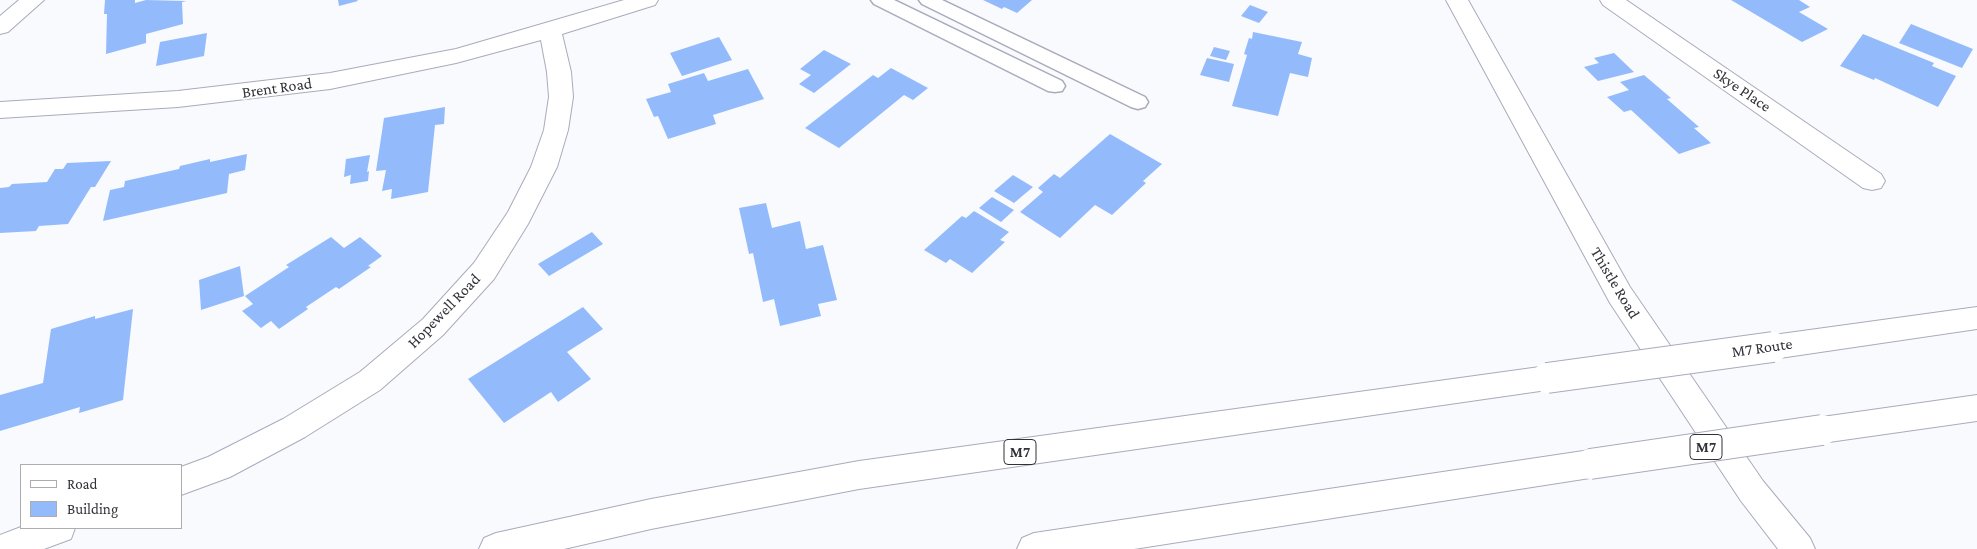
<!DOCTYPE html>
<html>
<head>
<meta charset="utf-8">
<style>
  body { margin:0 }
  #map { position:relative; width:1977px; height:549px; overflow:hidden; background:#f9fafd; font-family:"Crimson Pro",serif }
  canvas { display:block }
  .legend { position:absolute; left:20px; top:464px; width:162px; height:65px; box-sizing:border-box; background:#fff; border:1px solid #adadaf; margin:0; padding:6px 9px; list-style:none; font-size:15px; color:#313138 }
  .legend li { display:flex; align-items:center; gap:10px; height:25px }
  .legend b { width:25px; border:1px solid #adadaf }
</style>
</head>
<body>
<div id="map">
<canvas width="1977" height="549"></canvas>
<ul class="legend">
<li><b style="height:6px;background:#fff"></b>Road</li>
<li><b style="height:14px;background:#93bbfc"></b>Building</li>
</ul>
</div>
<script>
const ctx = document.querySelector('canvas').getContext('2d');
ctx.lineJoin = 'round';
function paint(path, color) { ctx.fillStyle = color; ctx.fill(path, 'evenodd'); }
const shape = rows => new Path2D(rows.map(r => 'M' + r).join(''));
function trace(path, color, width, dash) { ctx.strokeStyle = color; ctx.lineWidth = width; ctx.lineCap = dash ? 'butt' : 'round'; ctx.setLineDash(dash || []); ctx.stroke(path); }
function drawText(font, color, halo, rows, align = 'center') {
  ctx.font = font + ' "Crimson Pro",serif'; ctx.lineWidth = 4; ctx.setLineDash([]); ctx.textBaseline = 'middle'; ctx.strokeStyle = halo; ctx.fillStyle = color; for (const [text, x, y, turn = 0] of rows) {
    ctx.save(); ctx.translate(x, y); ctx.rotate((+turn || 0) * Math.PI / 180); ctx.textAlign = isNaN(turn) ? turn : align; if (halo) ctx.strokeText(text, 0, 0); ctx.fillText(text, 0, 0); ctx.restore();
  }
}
paint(shape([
  [105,0,135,0,135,3,146,0,187,1,182,2,183,24,146,34,146,43,106,54,107,14,104,14],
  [338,0,357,0,358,1,339,6],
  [983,0,1032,0,1017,13,1004,7,1002,9],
  [1731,0,1799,0,1810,7,1799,12,1828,29,1802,42],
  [1250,5,1268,12,1259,23,1241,16],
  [1911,24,1973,49,1962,68,1899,43],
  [1253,32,1302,42,1298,54,1312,58,1308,77,1290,73,1278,116,1232,106,1247,55,1244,54,1249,38,1252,39],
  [207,33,204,56,156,66,160,42],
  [1863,34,1934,63,1932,66,1956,76,1938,107,1875,78,1874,80,1840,66],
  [719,37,732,60,682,76,670,53],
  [1214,47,1230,51,1226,60,1210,56],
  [824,50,851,64,814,93,799,84,811,75,800,69],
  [1614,53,1634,72,1598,81,1584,67,1599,63,1594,58],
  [1207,58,1234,64,1229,82,1200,75],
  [891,68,928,88,913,100,904,95,839,148,805,128,873,75,878,78],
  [748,69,764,99,713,115,716,124,668,139,658,116,654,117,646,99,671,92,668,84,704,73,708,81],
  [1644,75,1671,98,1667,99,1699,127,1694,128,1711,143,1679,154,1631,110,1624,112,1607,97,1629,90,1620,82],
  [445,107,444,124,435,125,428,192,391,199,392,189,382,191,386,170,376,171,384,118],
  [1110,134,1162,164,1143,181,1146,183,1112,215,1095,205,1060,238,1020,212,1043,192,1038,188,1054,174,1060,178],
  [247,154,245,170,229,174,227,193,103,221,110,190,124,187,125,181,179,169,180,166,210,159,210,162],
  [370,155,367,172,369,171,368,181,350,184,351,175,344,177,346,159],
  [111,161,95,187,91,187,68,224,39,226,36,231,0,233,0,188,9,187,12,184,47,182,55,169,63,169,67,163],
  [1013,175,1033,187,1014,203,994,191],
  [992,197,1014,210,1001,222,979,208],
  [766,203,772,228,800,221,806,249,823,245,837,300,818,304,821,316,780,326,774,299,763,302,753,253,749,254,739,208],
  [974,211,1009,232,1000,240,1005,242,972,273,950,259,946,263,924,250,962,216,966,218],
  [592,232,603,244,549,276,538,264],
  [331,237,344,248,360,237,382,256,368,266,371,267,339,289,336,287,306,307,308,309,279,329,271,321,261,328,242,311,253,304,245,296,289,267,286,265],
  [240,266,244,296,201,310,199,280],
  [583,307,603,329,567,352,591,379,558,402,551,392,504,423,468,379],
  [133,309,123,400,79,413,80,407,0,431,0,395,43,383,51,329,95,316,95,319]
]), '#93bbfc');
const service = shape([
  [871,0,894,0,1062,81,1065,86,1062,91,1055,92,1048,91,874,4,871,0],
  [919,0,942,0,1145,97,1148,102,1145,107,1138,109,1131,107,922,4,919,0]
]);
const minor = shape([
  [19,0,44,0,8,32,0,34,0,16,19,0],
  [624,0,658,0,655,5,562,34,571,72,573,97,568,130,557,167,528,224,494,279,443,335,380,390,305,437,230,477,181,495,181,467,208,457,283,419,360,372,423,319,474,263,508,212,531,167,544,130,549,97,547,72,541,40,456,63,330,89,178,107,0,118,0,102,178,91,330,73,456,49,624,0],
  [1446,0,1468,0,1630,287,1763,481,1810,538,1815,549,1778,549,1741,501,1610,303,1446,0],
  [1600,0,1626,0,1881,174,1885,181,1881,188,1872,190,1863,188,1603,5,1600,0],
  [21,527,21,528,75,528,71,539,44,549,0,549,0,535,21,527]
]);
const motorway = shape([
  [1977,307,1977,329,1773,359,1763,355,1759,347,1763,339,1773,335,1977,307],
  [1547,366,1557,369,1562,378,1557,387,1547,390,859,489,651,529,564,549,479,549,484,538,496,533,651,499,859,461,1547,366],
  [1977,395,1977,421,1822,443,1811,439,1807,430,1811,421,1822,417,1977,395],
  [1590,450,1601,454,1606,464,1601,474,1590,478,1134,549,1017,549,1022,538,1034,533,1590,450]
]);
trace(service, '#a9abbb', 3);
trace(minor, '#a9abbb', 2);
trace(motorway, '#a9abbb', 2);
paint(service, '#fff');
paint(minor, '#fff');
paint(motorway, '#fff');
const motorwayBridge = shape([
  [1547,378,1773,347],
  [1590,464,1822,430]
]);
trace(motorwayBridge, '#a9abbb', 32, []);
trace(motorwayBridge, '#fff', 30);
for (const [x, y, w] of [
  [1706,447,32],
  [1020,452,32]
]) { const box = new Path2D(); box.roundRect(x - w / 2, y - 12.5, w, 25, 4); ctx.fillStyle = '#fff'; ctx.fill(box); trace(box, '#313138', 1); }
drawText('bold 15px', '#313138', null, [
  ["M7",1706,447],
  ["M7",1020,452]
]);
drawText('16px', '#313138', '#fff', [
  ["Brent Road",277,88,-8],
  ["Skye Place",1742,90,34],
  ["Thistle Road",1615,283,59],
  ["Hopewell Road",444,311,-46],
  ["M7 Route",1762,348,-8]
]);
</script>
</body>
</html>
